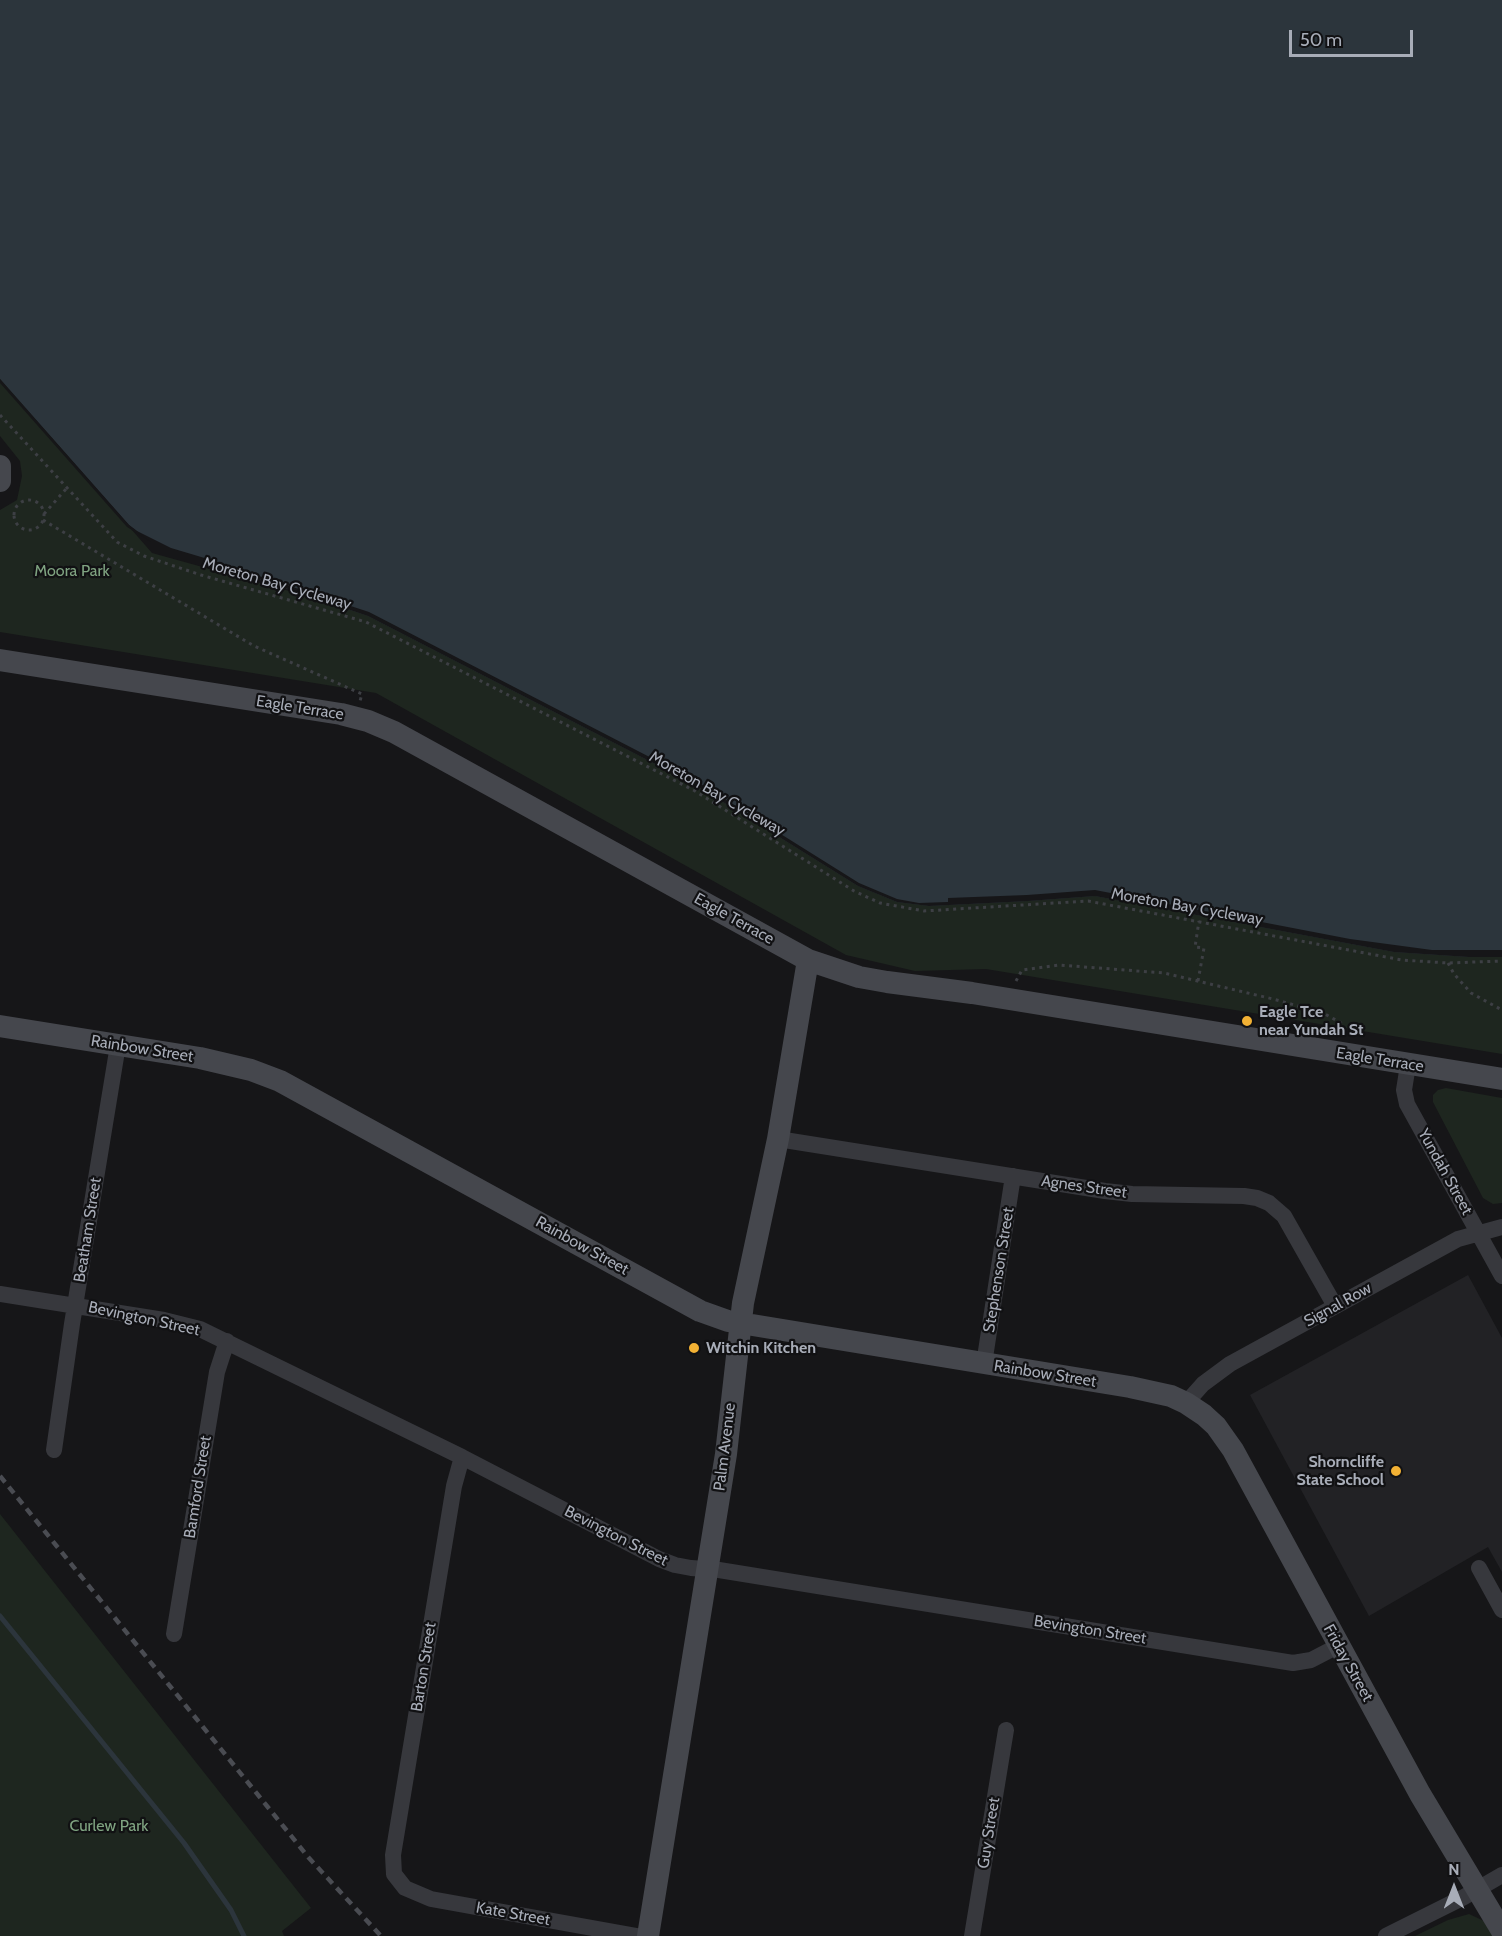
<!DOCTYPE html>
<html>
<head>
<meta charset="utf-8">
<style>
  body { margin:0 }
  #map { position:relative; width:1502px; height:1936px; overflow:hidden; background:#161618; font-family:Cabin,sans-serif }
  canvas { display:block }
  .north { position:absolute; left:1424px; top:1858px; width:60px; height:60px; -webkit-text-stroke:4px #111113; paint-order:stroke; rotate:0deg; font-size:16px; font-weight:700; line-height:24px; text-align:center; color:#a8adb8 }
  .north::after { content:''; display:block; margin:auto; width:21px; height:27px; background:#a8adb8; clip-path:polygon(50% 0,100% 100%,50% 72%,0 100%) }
  .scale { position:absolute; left:1289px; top:30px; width:124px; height:27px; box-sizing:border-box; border:3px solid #a8adb8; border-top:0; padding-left:8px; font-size:18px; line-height:21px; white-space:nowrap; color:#a8adb8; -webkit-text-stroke:4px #111113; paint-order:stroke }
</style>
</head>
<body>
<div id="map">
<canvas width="1502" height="1936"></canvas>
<div class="north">N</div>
<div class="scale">50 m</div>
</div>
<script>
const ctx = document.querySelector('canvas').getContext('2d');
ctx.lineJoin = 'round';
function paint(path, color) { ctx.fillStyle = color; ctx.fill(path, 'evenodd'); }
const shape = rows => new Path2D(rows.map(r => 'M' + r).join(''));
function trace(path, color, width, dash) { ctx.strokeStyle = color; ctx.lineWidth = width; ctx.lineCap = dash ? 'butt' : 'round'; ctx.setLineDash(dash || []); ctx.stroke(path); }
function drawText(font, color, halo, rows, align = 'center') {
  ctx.font = font + ' Cabin,sans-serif'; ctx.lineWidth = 4.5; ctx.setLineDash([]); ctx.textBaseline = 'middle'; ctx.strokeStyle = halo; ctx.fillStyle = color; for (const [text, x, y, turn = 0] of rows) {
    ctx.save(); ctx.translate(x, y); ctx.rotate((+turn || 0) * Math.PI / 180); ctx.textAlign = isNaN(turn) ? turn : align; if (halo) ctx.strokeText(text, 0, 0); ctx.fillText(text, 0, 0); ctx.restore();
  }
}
paint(shape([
  [1468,1275,1502,1338,1502,1572,1488,1547,1369,1616,1250,1395]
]), '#222225');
paint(shape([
  [0,379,152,553,372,614,1100,893,1502,953,1502,1054,986,969,915,971,846,955,376,693,0,632,0,510,17,500,22,476,20,461,0,436],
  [1446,1088,1502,1098,1502,1203,1493,1204,1483,1198,1433,1102,1433,1095,1438,1090],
  [0,1514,311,1908,282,1931,284,1936,0,1936],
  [1469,1914,1484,1921,1493,1936,1415,1936,1448,1920]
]), '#1e261f');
paint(shape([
  [0,0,1502,0,1502,957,1469,957,1394,952,1095,896,1028,901,929,906,897,902,858,886,694,784,368,616,252,577,228,565,171,548,137,531,129,525,0,379]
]), '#2c353c');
paint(shape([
  [0,379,129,525,151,542,127,527,0,383],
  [220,566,253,574,369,612,696,781,859,883,897,899,919,903,948,902,948,898,1027,895,1095,890,1350,939,1432,950,1502,950,1502,957,1469,957,1394,952,1095,896,1028,901,929,906,897,902,858,886,694,784,368,616]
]), '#161618');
trace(shape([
  [0,1616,184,1843,231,1910,244,1936]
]), '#2c353c', 5);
trace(shape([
  [0,415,117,542,144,556,201,575,366,622,695,791,854,891,880,903,924,911,1088,901,1402,960,1448,963,1502,961],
  '14 515a15 15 0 1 1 30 0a15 15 0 1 1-30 0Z',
  [44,514,66,489],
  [43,520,254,646,362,694,360,701],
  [1448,963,1454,974,1471,993,1502,1010],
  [1016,981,1022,970,1059,965,1164,973,1273,999,1323,1013,1343,1024,1342,1035],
  [1198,981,1204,948,1195,947,1199,921]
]), '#3d3f44', 3, [3, 4.5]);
trace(shape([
  [1408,1065,1404,1090,1407,1104,1502,1276],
  [778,1139,1105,1191,1132,1194,1244,1196,1257,1198,1269,1203,1284,1216,1335,1306],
  [0,1294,164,1320,200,1329,462,1457,659,1559,675,1565,691,1568,719,1570,1293,1663,1311,1660,1338,1646],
  [984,1364,1013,1176],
  [1186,1403,1203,1384,1230,1364,1458,1239,1502,1227],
  [54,1450,72,1324,118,1045],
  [462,1457,454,1486,393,1855,394,1874,405,1888,431,1899,637,1936],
  [1479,1568,1502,1610],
  [174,1634,217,1372,227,1341],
  [972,1936,1006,1730],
  [1386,1936,1464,1897,1502,1875]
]), '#37383d', 16);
trace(shape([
  [0,466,0,481],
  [0,660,341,714,368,721,394,732,808,960,859,977,887,982,972,993,1502,1079],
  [0,1026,200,1058,251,1070,280,1081,700,1311,728,1321,1130,1387,1171,1396,1186,1403,1204,1415,1216,1426,1233,1450,1420,1794,1502,1931],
  [648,1936,726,1454,743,1303,778,1139,808,960]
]), '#45474d', 22);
trace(shape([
  [0,1476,309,1858,381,1936]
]), '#4a4c52', 4.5, [8, 6]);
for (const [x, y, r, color] of [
  [1247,1021,6,"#f2b134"],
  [694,1348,6,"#f2b134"],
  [1396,1471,6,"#f2b134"]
]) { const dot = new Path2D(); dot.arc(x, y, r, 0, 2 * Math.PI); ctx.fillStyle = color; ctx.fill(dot); trace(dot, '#111113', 2); }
drawText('16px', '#7fa381', '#111113', [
  ["Moora Park",72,571],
  ["Curlew Park",109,1826]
]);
drawText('16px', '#a8adb8', '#111113', [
  ["Moreton Bay Cycleway",277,584,16],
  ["Eagle Terrace",300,708,9],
  ["Moreton Bay Cycleway",717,794,30],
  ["Moreton Bay Cycleway",1187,907,10],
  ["Eagle Terrace",734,919,29],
  ["Rainbow Street",142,1049,9],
  ["Eagle Terrace",1380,1060,9],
  ["Yundah Street",1445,1172,61],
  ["Agnes Street",1084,1187,8],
  ["Beatham Street",88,1230,-81],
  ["Rainbow Street",582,1246,29],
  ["Stephenson Street",999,1270,-81],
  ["Signal Row",1338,1305,-29],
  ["Bevington Street",144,1319,12],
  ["Rainbow Street",1045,1374,9],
  ["Palm Avenue",725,1447,-83],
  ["Bamford Street",198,1487,-81],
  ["Bevington Street",616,1536,27],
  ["Bevington Street",1090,1630,9],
  ["Friday Street",1348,1663,61],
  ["Barton Street",424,1667,-81],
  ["Guy Street",989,1833,-81],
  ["Kate Street",513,1914,10]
]);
drawText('bold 16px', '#a8adb8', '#111113', [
  ["Eagle Tce",1259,1012],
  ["near Yundah St",1259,1030],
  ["Witchin Kitchen",706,1348],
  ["Shorncliffe",1384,1462,"right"],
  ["State School",1384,1480,"right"]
], 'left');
</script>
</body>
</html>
